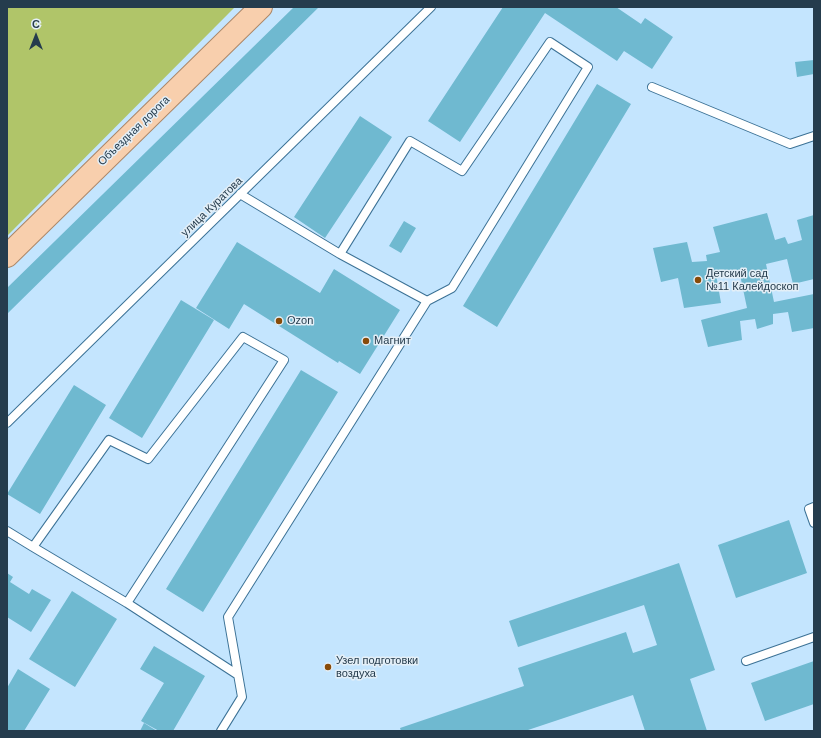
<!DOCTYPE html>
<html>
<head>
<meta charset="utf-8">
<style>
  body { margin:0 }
  #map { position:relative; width:821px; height:738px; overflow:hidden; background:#c4e5fe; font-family:Arial,sans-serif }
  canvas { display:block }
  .frame { position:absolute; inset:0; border:8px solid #253c4d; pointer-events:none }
  .north { position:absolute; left:16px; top:16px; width:40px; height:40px; -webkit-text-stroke:3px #e4eff7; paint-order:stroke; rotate:0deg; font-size:11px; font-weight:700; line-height:16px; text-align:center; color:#253c4d }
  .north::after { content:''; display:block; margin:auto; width:14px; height:18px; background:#253c4d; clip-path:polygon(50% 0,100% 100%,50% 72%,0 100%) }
</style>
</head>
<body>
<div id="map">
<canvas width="821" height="738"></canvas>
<div class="frame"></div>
<div class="north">С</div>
</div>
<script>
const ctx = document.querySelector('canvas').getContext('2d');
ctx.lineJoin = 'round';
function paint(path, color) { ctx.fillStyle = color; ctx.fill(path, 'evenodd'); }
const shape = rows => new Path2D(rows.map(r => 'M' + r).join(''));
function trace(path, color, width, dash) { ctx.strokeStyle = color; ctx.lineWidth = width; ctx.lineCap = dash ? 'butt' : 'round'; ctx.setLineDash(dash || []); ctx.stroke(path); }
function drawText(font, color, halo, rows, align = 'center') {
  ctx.font = font + ' Arial,sans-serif'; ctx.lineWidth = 3; ctx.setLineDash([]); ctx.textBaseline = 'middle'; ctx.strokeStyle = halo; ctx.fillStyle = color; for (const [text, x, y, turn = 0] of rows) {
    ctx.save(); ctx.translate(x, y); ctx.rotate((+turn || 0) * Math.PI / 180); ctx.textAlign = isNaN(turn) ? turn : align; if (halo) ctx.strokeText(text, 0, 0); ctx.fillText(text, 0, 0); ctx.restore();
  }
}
paint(shape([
  [7,7,235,7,7,236]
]), '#b0c569');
paint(shape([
  [294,7,319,7,7,314,7,288],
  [503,7,616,7,641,24,645,18,673,37,652,69,624,51,617,61,545,13,460,142,428,121],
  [814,60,814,74,797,77,795,62],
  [597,84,631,104,497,327,463,306],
  [360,116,392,137,325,238,294,217],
  [767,213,775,240,785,237,788,244,802,240,797,220,814,215,814,279,793,284,787,259,766,264,774,302,814,294,814,328,792,332,788,312,773,314,773,324,757,329,755,319,740,321,742,340,708,347,701,320,747,308,739,270,716,274,721,303,684,308,678,278,661,282,653,248,687,242,692,262,707,261,706,255,720,252,713,227],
  [404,221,416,228,401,253,389,246],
  [237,242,320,293,334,269,400,310,360,374,339,361,338,363,244,304,229,329,196,308],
  [181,300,214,320,142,438,109,418],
  [301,370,338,392,203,612,166,589],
  [74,385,106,405,40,514,7,494],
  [789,520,807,573,736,598,718,545],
  [679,563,715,670,690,679,707,731,645,731,633,695,525,731,401,731,400,728,524,686,518,668,626,632,633,653,657,645,644,605,518,647,509,621],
  [7,573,13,577,10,582,29,594,32,589,51,600,31,632,7,617],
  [72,591,117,619,75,687,29,659],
  [154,646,205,676,173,731,159,731,141,721,164,683,140,669],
  [814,661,814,704,765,721,751,683],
  [18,669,50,689,24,731,7,731,7,688],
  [144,723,157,731,140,731]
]), '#6fb9d0');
const lane = shape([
  [652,87,790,144,814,136],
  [240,194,340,254,427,301],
  [7,423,431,7],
  [814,507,809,509,814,523],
  [7,531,33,547],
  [127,603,33,547,109,440,148,459,243,337,284,360,127,603,238,675],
  [746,661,814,637],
  [221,731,242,697,228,617,427,301,452,288,588,67,550,42,462,171,410,141,340,254]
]);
const primary = shape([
  [7,256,261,7]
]);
trace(lane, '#3c7296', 10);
trace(primary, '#ac8768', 24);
trace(lane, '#fff', 8);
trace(primary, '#f8cfad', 22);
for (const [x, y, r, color] of [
  [698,280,4,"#884b09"],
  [279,321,4,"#884b09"],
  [366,341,4,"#884b09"],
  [328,667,4,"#884b09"]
]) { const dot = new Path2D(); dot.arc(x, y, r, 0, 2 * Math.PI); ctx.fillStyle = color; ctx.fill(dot); trace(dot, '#e4eff7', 1.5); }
drawText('11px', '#253c4d', '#e4eff7', [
  ["Объездная дорога",134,131,-44],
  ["улица Куратова",212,207,-44]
]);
drawText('11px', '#253c4d', '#e4eff7', [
  ["Детский сад",706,274],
  ["№11 Калейдоскоп",706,287],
  ["Ozon",287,321],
  ["Магнит",374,341],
  ["Узел подготовки",336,661],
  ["воздуха",336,674]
], 'left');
</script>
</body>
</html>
